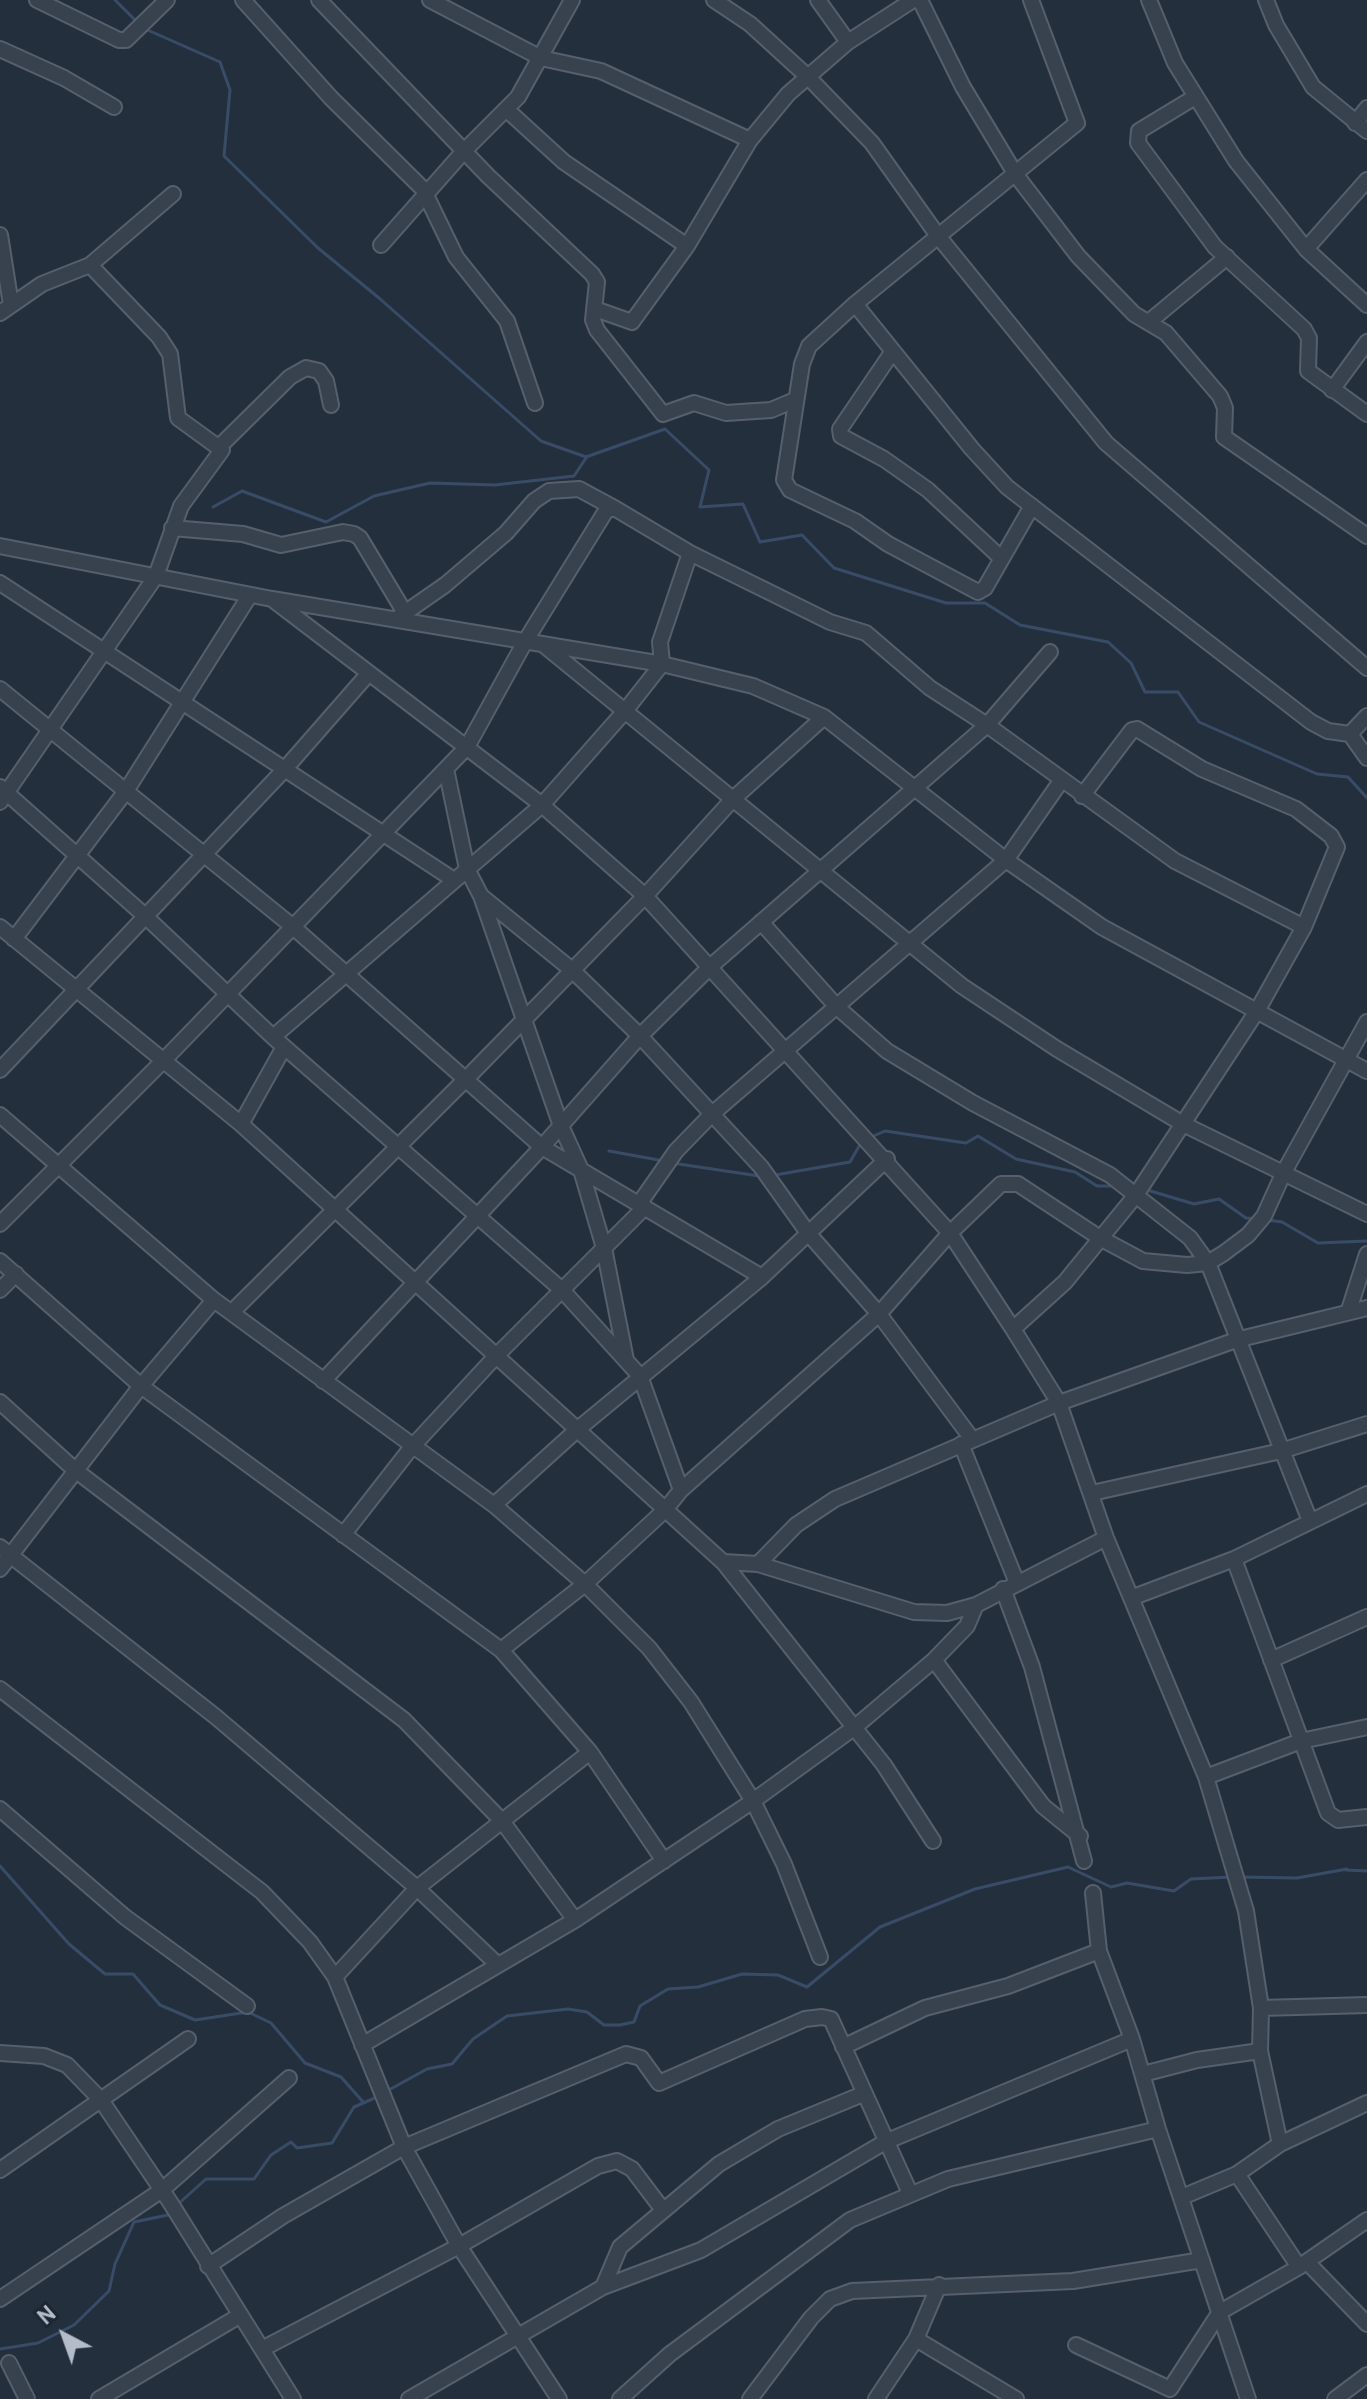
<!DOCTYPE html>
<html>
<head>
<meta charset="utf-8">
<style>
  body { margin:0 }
  #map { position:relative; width:1367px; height:2399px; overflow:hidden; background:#242f3e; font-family:Overpass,sans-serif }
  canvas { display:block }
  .north { position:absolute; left:24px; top:2295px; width:80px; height:80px; -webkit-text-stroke:6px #1d2633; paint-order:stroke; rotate:319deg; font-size:22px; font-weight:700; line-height:32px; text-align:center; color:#b4bcc9 }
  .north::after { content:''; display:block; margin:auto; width:28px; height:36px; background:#b4bcc9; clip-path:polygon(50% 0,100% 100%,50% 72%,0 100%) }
</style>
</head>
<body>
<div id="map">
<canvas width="1367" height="2399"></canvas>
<div class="north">N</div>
</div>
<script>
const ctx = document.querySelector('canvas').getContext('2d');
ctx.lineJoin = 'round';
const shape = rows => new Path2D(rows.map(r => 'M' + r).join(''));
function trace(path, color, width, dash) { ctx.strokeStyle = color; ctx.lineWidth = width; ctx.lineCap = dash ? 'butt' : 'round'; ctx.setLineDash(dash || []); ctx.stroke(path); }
trace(shape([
  [115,0,138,23],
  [143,28,220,62,230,90,224,156,318,248,379,298,541,441,586,457,665,429,709,470,700,507,743,504,760,542,802,535,834,568,946,603,985,603,1020,625,1108,642,1131,663,1145,692,1178,692,1199,722,1317,774,1348,777,1367,798],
  [213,507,242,491,326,522,374,496,430,483,495,485,574,476,586,458],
  [869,1138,885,1131,966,1143,978,1136,1016,1159,1075,1172,1097,1186,1113,1186],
  [609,1151,664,1161],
  [672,1163,759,1176],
  [775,1175,850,1162,862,1141],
  [1144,1189,1194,1204,1219,1199,1246,1218,1256,1219],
  [1267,1220,1282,1222,1318,1243,1367,1241],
  [0,1866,69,1944,105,1974,133,1974,160,2005,195,2020,248,2012,271,2023,305,2063,341,2077,364,2103],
  [1346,1870,1367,1871],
  [1240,1877,1297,1878,1347,1869],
  [387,2091,427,2069,452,2064,473,2039,507,2016,568,2009,587,2012,604,2025,620,2025,634,2022,640,2006,668,1989,698,1987,742,1974,778,1975,807,1987,880,1927,975,1889,1068,1867,1111,1887,1127,1883,1174,1891,1191,1879,1232,1877],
  [176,2206,206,2179,254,2179,271,2155,291,2142,297,2148,332,2143,354,2107,377,2097],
  [0,2349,38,2343,74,2325,109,2291,115,2264,134,2222,168,2215,171,2212]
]), '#394c67', 3);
const minor = shape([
  [37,0,119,40,126,40,167,0],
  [243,0,331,98,423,189,456,257,507,321,535,403],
  [319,0,488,176,592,274,597,282,593,320,597,330,663,414,694,403,726,413,771,410,795,400],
  [430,0,541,58,601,71,750,140],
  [714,0,750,24,808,77,872,143,938,236,1106,443,1367,668],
  [818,0,848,42],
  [920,0,963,87,1016,175,1078,256,1134,314,1166,333,1220,396,1225,408,1224,437,1367,536],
  [1031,0,1077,123,855,304,809,346,802,364,784,480,790,490,855,521,888,544,978,592,985,588,1032,506],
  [1149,0,1175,63,1236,161,1306,249,1367,305],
  [1266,0,1276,25,1313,87,1367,131],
  [0,49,64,78,114,107],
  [1195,97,1139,131,1138,143,1215,247,1304,329,1309,338,1308,371,1367,414],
  [506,109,564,162,687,246],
  [1355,123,1367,108],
  [0,235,11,305],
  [381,245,464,151,518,97,572,0],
  [1306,249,1367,180],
  [855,304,972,449,1007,487,1311,722,1328,731,1350,734,1367,758],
  [595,309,632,322,687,246,750,140,788,94,848,42,913,0],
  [0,313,42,284,90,265,173,194],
  [1150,321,1227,257],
  [893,351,840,429,841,436,884,459,928,490,1001,558],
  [1332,390,1367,342],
  [220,446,290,377,306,368,319,371,326,381,331,405],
  [172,528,243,534,281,545,343,532,354,534,360,538,405,613],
  [0,546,272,599,662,664,753,686,824,717,1006,860,1102,927,1367,1071],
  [0,583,454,880],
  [272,599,542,805,645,896,950,1233,1013,1329,1059,1403,1106,1538,1206,1777,1246,1911,1261,2008,1260,2051,1280,2144],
  [399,617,445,585,506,533,534,501,549,491,579,489,616,509],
  [545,646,962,986,1057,1049,1183,1124,1367,1214],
  [0,689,292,926,542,1147,762,1277],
  [1350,734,1367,716],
  [446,769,467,869,481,896,561,1126,581,1170,604,1248,626,1360],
  [0,787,144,915,273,1037,562,1290,640,1376,681,1490],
  [0,802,156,576,181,506,222,450,178,418,170,354,159,337,90,265],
  [481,896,572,970,640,1036,761,1167,808,1233,879,1314,972,1439],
  [761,922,837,1007,887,1051,973,1103,1110,1175,1190,1238,1208,1263,1310,1521],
  [0,927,241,1124,723,1562,884,1765,933,1841],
  [14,939,126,791,250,595],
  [273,1037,542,805,625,711,662,664,660,642,690,553],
  [0,1070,284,770,369,673],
  [0,1115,214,1300,494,1505,585,1584,649,1648,691,1702,753,1801,784,1864,820,1957],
  [241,1124,284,1047],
  [639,1204,676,1151,712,1114,1006,860,1061,781],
  [0,1224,163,1061,467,747,526,640,607,509,616,509,690,553,830,622,866,633,930,688,987,725,1050,652],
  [0,1261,141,1386,501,1650,590,1752,664,1861],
  [0,1290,16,1274],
  [1349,1310,1367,1254],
  [232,1312,466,1079,645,896,733,799,824,717],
  [1013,1329,1065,1282,1136,1195,1257,1011,1304,927,1337,847,1331,836,1296,809,1202,769,1137,729,1132,730,1082,796],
  [323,1381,542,1147,640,1036,711,966,987,725,1175,861,1304,927],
  [0,1402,75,1470,404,1720,502,1821,575,1920],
  [961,1444,1017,1583],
  [1092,1493,1281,1451,1367,1424],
  [494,1505,578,1429,762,1277,887,1159],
  [343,1535,411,1448,497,1355,645,1207],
  [0,1547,216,1717,417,1888,498,1965],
  [1234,1559,1328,1813,1338,1820,1367,1817],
  [723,1562,758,1564,914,1612,947,1613,976,1605,1106,1538],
  [758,1564,796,1525,835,1499,1059,1403,1236,1340,1367,1308],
  [0,1569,141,1386,214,1300],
  [1003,1589,1032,1667,1084,1861],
  [1131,1598,1234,1559,1367,1494],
  [501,1650,585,1584,665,1510,681,1490,879,1314,950,1233,1001,1184,1018,1184,1100,1238,1143,1261,1187,1265,1208,1263,1224,1253,1248,1235,1264,1216,1284,1172,1367,1022],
  [934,1660,1043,1806,1080,1836],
  [1271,1660,1367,1617],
  [0,1689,262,1892,310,1942,335,1977,404,2147,459,2246,559,2399],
  [1206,1777,1301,1741,1367,1727],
  [0,1809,125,1917,247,2006],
  [1093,1893,1099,1951,1132,2039,1158,2129,1248,2399],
  [335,1977,417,1888,590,1752],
  [1261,2008,1367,2005],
  [362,2045,575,1920,753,1801,855,1727,934,1660,967,1626,976,1605],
  [843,2047,925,2008,1008,1986,1099,1951],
  [0,2053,44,2056,67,2065,101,2100,170,2202,293,2399],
  [1143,2074,1197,2060,1260,2051],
  [0,2170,188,2039],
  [1237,2174,1299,2267],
  [1182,2197,1237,2174,1280,2144,1367,2103],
  [1307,2262,1367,2324],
  [208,2266,283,2216,404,2147,626,2054,641,2058,659,2083,805,2019,822,2017,831,2019,910,2193],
  [603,2287,620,2247,719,2164,778,2129,863,2094],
  [0,2299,162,2190,289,2078],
  [916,2339,1016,2399],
  [1076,2345,1170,2389,1220,2312,1299,2267,1367,2220],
  [262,2349,459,2246,598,2166,617,2161,632,2169,663,2210],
  [9,2363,27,2399],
  [99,2399,239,2316],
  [409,2399,603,2287,701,2250,885,2142,1132,2039],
  [620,2399,670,2354,850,2220,948,2179,1158,2129],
  [750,2399,811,2318,830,2299,852,2291,1073,2281,1202,2260],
  [876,2399,916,2339,939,2285],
  [1335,2399,1367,2375]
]);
trace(minor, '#565f6c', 18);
trace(minor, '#38414e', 14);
</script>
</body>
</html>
